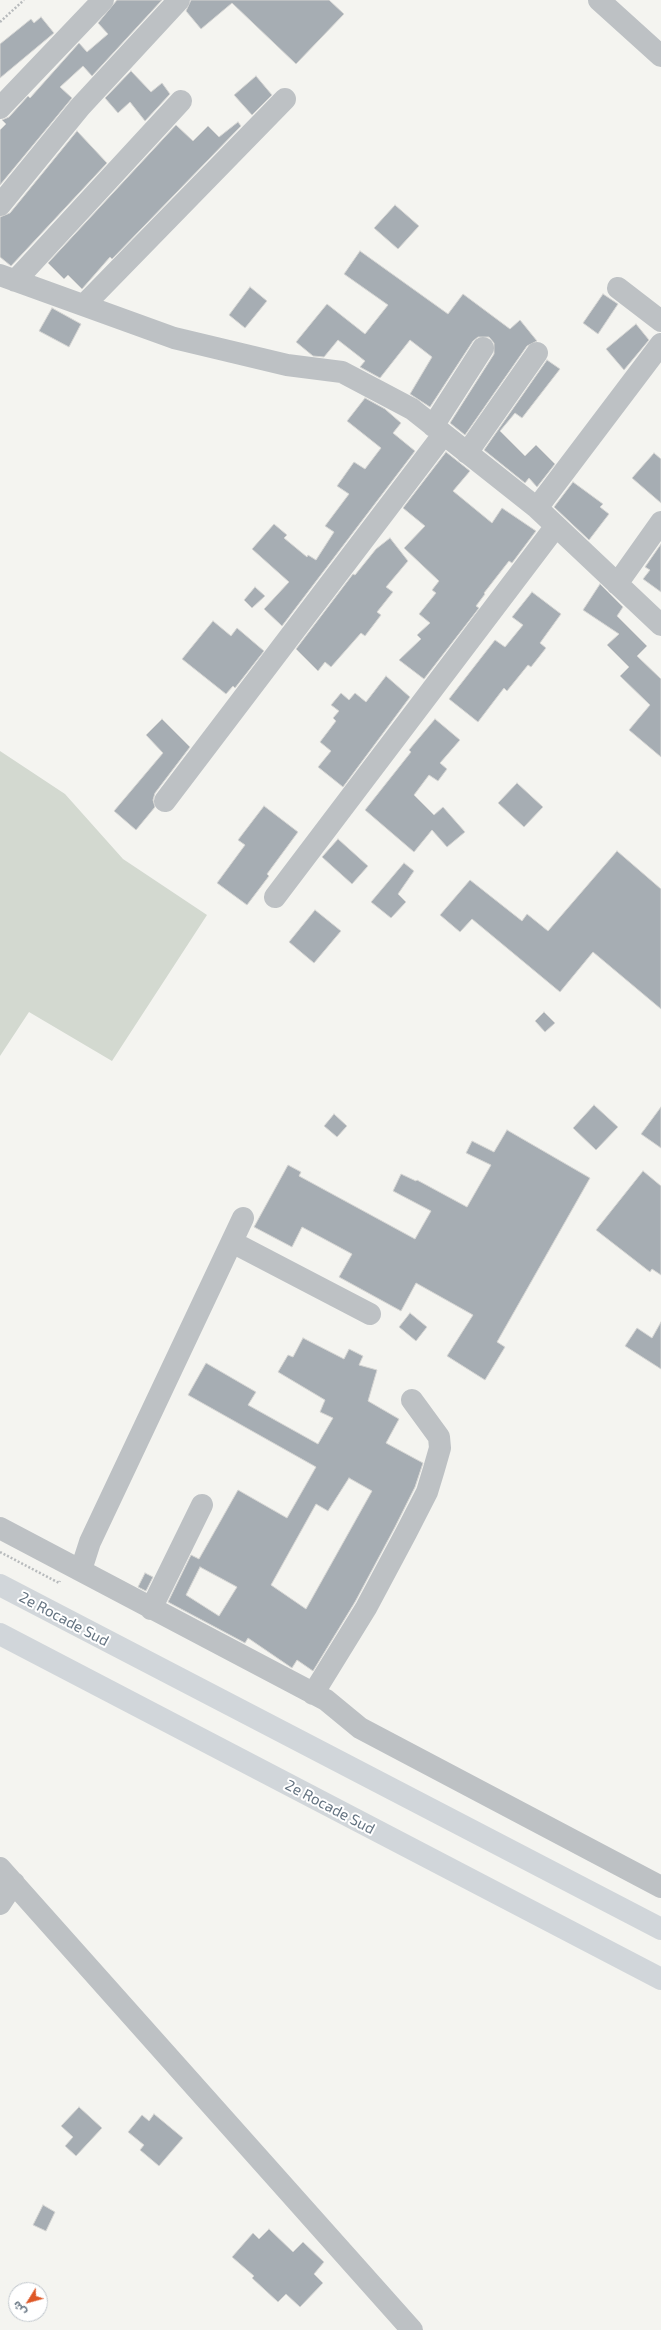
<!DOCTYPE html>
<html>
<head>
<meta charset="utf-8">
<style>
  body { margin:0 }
  #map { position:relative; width:661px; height:2330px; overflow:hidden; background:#f4f4f0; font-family:"Exo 2","Noto Sans Arabic",sans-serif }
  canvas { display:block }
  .north { position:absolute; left:8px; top:2282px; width:40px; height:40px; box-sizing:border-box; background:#fff; border:1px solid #c1c7cd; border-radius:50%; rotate:233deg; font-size:11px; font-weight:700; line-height:16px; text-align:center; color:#647381 }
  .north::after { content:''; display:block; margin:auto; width:14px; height:18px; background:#de5827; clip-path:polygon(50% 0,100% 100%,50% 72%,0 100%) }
</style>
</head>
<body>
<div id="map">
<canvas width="661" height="2330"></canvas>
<div class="north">ش</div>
</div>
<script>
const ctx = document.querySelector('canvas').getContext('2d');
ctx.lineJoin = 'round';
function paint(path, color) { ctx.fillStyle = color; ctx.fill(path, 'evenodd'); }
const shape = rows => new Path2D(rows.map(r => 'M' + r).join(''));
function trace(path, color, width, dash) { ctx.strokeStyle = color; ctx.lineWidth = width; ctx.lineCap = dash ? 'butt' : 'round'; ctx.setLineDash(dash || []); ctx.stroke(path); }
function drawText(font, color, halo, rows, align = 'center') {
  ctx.font = font + ' "Exo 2",sans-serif'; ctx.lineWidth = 4; ctx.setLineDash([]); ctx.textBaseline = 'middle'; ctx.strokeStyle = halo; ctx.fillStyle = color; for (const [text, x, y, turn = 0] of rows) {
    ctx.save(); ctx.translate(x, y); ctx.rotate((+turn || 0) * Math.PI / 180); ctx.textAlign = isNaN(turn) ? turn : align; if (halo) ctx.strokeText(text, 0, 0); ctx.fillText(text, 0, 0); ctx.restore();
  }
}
paint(shape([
  [0,751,65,794,123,859,207,915,112,1061,29,1012,0,1056]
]), '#d3d9d0');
const building = shape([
  [117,0,162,0,92,76,83,66,60,87,72,98,0,185,0,130,6,124,2,120,9,117,28,96,30,98,79,43,87,52,108,34,98,23,117,0],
  [191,0,329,0,344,14,296,64,232,3,201,29,186,11,191,0],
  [41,17,54,33,0,78,0,44,31,19,34,23,41,17],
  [131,71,151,92,162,83,170,94,145,121,130,102,118,113,105,98,131,71],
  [256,76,272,95,252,115,234,95,256,76],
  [238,122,241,126,112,259,110,257,82,289,68,275,64,279,48,263,176,125,193,141,208,126,219,137,238,122],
  [77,131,107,163,11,266,0,257,0,217,10,213,77,131],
  [395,205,419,226,398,249,374,228,395,205],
  [360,251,448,314,463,294,510,329,520,320,537,341,527,346,465,435,450,423,494,354,494,343,489,337,478,337,473,341,430,407,410,394,432,357,410,340,380,378,360,367,365,361,338,340,324,357,313,356,296,342,327,304,365,334,388,305,344,274,360,251],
  [250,287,267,301,245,328,229,315,250,287],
  [603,294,618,304,598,334,583,323,603,294],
  [52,308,81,324,69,347,39,331,52,308],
  [636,324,649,340,624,370,606,349,636,324],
  [547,360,560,369,522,418,515,413,500,431,525,456,536,445,555,464,537,487,529,478,525,483,484,450,547,360],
  [365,398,385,409,401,423,393,433,415,451,282,626,264,609,289,582,252,549,274,524,287,535,284,538,307,557,308,555,316,560,334,532,325,526,349,494,337,486,354,462,365,469,381,448,347,421,365,398],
  [446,452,470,471,453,491,492,523,502,508,536,531,512,563,509,561,484,593,485,594,476,606,479,608,424,679,399,660,421,639,417,635,430,623,419,614,436,593,432,590,439,581,404,548,425,526,403,508,446,452],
  [654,453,661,459,661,503,632,478,654,453],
  [573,482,603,504,600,507,609,514,589,540,554,507,573,482],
  [390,538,408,561,386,587,393,592,377,612,381,615,365,636,361,633,331,667,325,662,318,671,296,649,353,574,355,575,376,549,390,538],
  [661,544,661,592,643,579,650,570,645,567,661,544],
  [600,584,623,607,617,616,647,646,637,656,661,679,661,757,629,730,650,705,620,676,629,667,607,645,619,634,583,610,600,584],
  [255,587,265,596,252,608,244,600,255,587],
  [532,592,561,614,540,643,546,648,531,667,528,665,507,691,504,688,478,722,449,699,495,640,505,647,523,625,512,617,532,592],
  [213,621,231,636,237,628,264,651,235,688,233,686,226,694,182,659,213,621],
  [386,676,410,697,343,787,318,767,331,751,320,742,336,721,333,718,339,711,331,705,341,693,349,700,355,693,366,702,386,676],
  [162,719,190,747,155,793,153,800,155,807,136,830,114,811,163,753,146,735,162,719],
  [435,719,460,740,440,763,447,769,438,781,429,775,414,795,434,815,443,807,465,832,447,847,432,830,414,852,365,810,411,752,409,750,435,719],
  [517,783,543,807,524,827,498,803,517,783],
  [264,806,298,832,267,874,269,876,247,905,217,883,245,845,238,840,264,806],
  [338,839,368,866,352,884,322,857,338,839],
  [617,851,661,889,661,1009,593,952,560,992,472,919,460,932,440,915,470,880,522,921,527,914,548,931,617,851],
  [404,863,414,871,398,894,406,902,391,918,371,902,404,863],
  [315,910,341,931,314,963,289,942,315,910],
  [544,1012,555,1023,545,1032,535,1021,544,1012],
  [594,1105,618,1127,596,1150,573,1128,594,1105],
  [661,1107,661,1148,641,1134,661,1107],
  [334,1114,347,1126,337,1137,324,1126,334,1114],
  [507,1130,590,1178,497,1342,505,1347,485,1380,447,1356,473,1315,416,1283,401,1311,339,1277,352,1254,302,1227,292,1247,254,1227,288,1165,301,1172,299,1176,415,1239,431,1211,393,1191,401,1174,416,1181,417,1180,467,1207,491,1165,466,1153,472,1141,494,1152,507,1130],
  [643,1171,661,1186,661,1275,652,1269,650,1272,596,1230,643,1171],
  [410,1313,427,1327,416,1341,399,1327,410,1313],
  [661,1322,661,1369,625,1346,637,1328,652,1338,661,1322],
  [303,1338,344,1359,349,1349,363,1356,359,1365,377,1370,368,1401,399,1419,386,1443,423,1463,415,1487,395,1527,355,1602,313,1671,297,1660,292,1668,248,1638,245,1643,168,1602,191,1555,199,1559,238,1490,287,1518,316,1467,188,1395,206,1363,256,1392,248,1405,318,1444,333,1418,320,1412,325,1400,278,1372,288,1355,293,1357,303,1338],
  [349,1478,372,1491,306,1609,271,1585,316,1504,328,1511,349,1478],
  [200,1567,237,1587,219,1616,186,1595,200,1567],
  [145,1573,153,1577,146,1591,138,1587,145,1573],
  [79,2107,102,2128,76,2156,65,2146,73,2137,61,2126,79,2107],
  [154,2114,183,2138,159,2166,140,2150,144,2145,128,2132,142,2115,149,2121,154,2114],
  [43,2205,55,2212,46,2231,33,2225,43,2205],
  [269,2229,293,2252,303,2242,324,2262,314,2274,323,2283,300,2307,286,2294,278,2302,252,2278,254,2276,232,2257,253,2233,259,2239,269,2229]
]);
paint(building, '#a6adb3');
trace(building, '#d5d5d3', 1);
trace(shape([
  [0,22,24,0],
  [0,1552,59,1583,60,1581]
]), '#b7babc', 2.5, [2, 2]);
trace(shape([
  [599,0,661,56],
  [0,108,103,0],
  [0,205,80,107,179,0],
  [0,275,174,338,287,365,342,372,412,409,537,508,661,625],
  [15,281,181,101],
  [618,288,661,321],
  [84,305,285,99],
  [433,426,483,348],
  [467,453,537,353],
  [537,508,661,344],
  [617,584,661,522],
  [165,801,443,435],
  [275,897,556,526],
  [232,1242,370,1314],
  [0,1528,326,1700,360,1728,661,1887],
  [81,1570,90,1542,243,1218],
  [151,1609,202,1505],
  [313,1694,366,1608,406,1533,427,1492,434,1469,440,1448,439,1437,412,1400],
  [0,1868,412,2330],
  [0,1904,14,1883]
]), '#bdc1c4', 22);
trace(shape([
  [0,1585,661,1929],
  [0,1634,661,1979]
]), '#d1d6da', 22);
drawText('15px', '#647381', '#fff', [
  ["2e Rocade Sud",64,1619,28],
  ["2e Rocade Sud",330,1807,28]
]);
</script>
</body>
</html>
